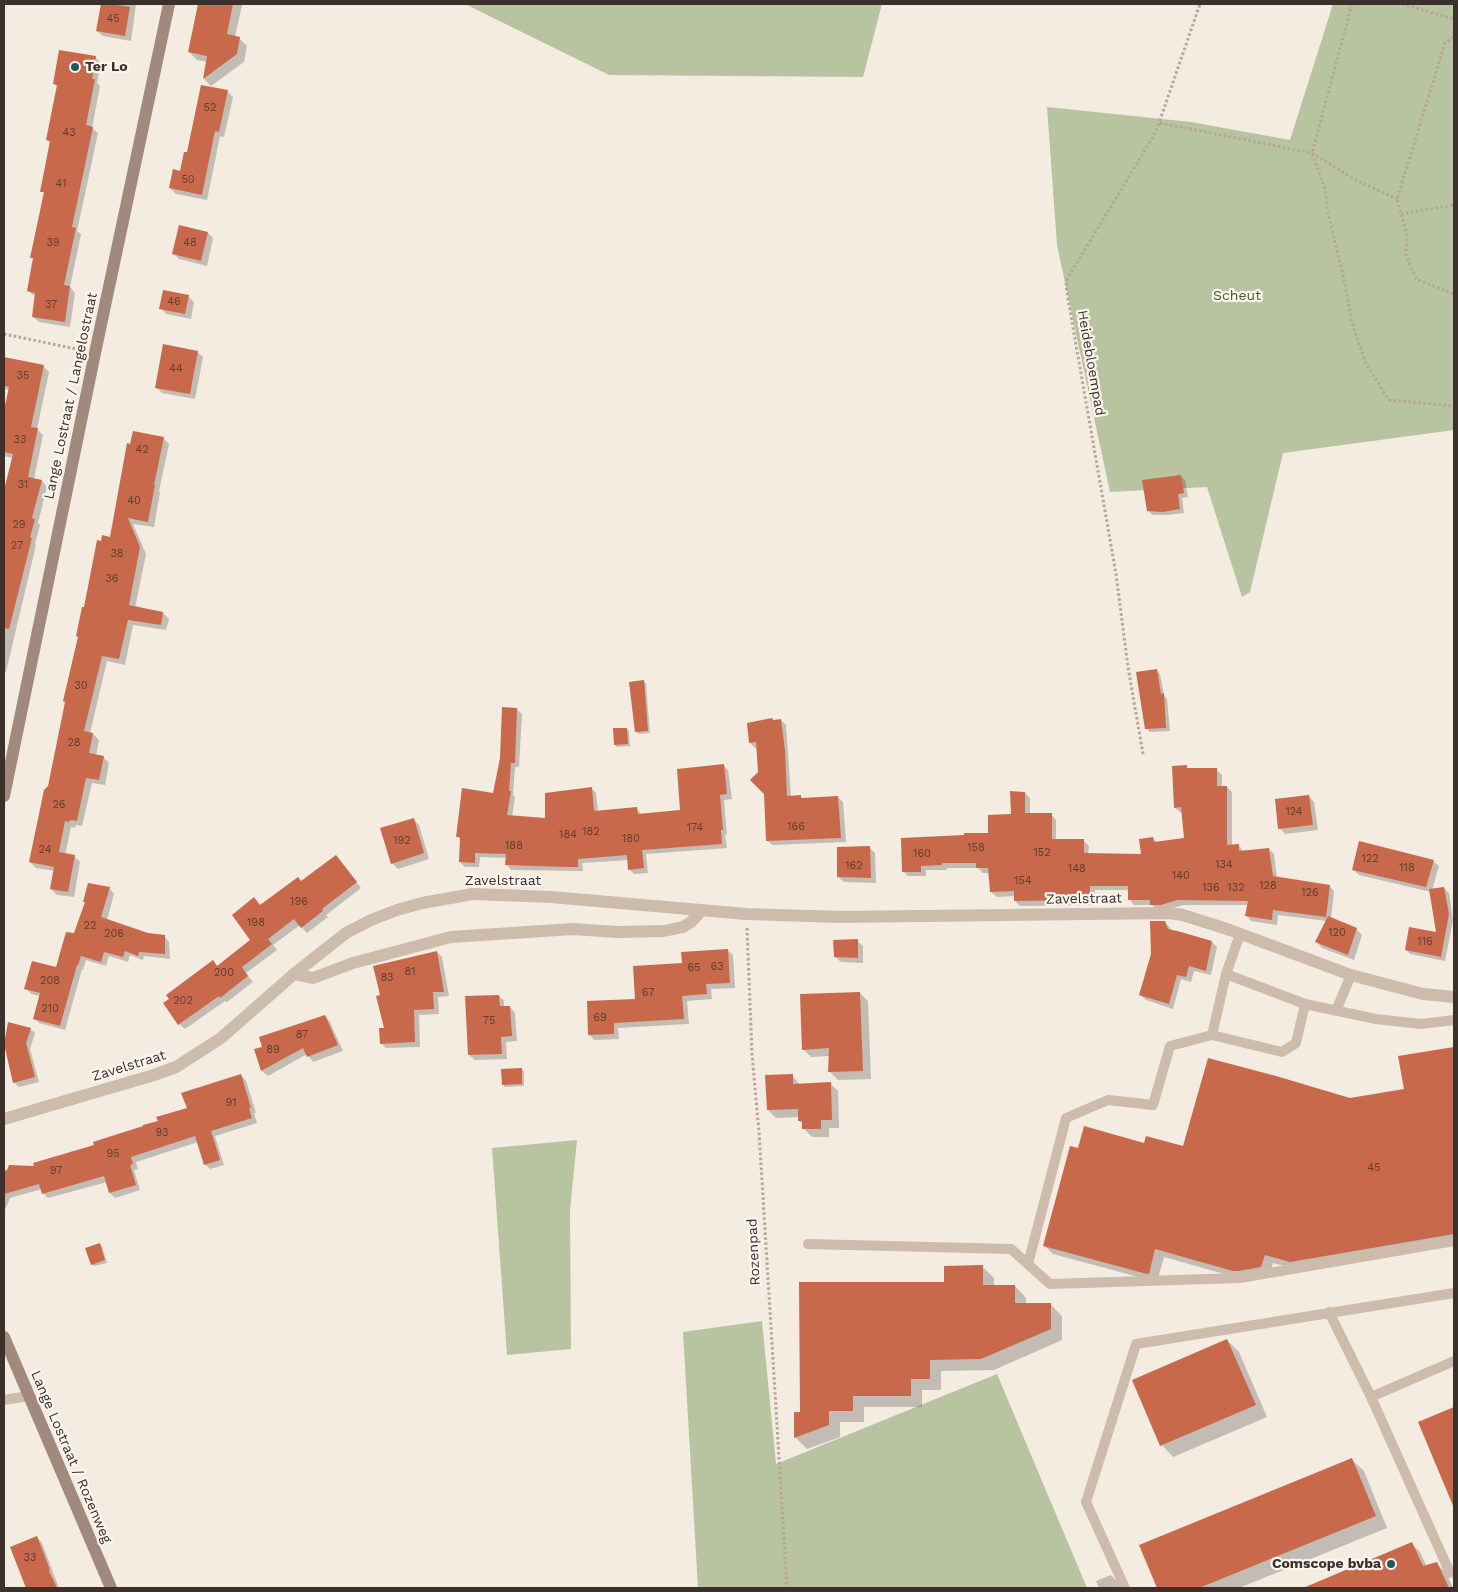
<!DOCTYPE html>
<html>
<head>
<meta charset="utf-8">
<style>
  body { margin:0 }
  #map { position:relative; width:1458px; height:1592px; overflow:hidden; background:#f4ebe1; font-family:"Work Sans",sans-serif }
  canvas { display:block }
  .frame { position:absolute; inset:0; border:5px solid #3b302b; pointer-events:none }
</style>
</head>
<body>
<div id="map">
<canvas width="1458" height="1592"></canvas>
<div class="frame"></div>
</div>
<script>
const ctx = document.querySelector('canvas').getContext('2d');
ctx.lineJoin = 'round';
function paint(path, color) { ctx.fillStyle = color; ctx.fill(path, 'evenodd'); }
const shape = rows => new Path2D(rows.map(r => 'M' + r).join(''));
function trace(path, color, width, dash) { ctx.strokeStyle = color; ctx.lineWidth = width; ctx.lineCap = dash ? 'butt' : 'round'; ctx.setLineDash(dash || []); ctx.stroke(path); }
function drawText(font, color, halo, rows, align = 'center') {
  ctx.font = font + ' "Work Sans",sans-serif'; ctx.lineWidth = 4.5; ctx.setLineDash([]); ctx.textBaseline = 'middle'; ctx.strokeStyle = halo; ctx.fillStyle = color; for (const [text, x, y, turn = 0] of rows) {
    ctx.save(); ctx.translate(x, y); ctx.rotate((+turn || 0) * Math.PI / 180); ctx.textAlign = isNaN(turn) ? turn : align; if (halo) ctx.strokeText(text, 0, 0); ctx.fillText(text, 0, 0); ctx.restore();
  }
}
paint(shape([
  [465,4,882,4,863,77,609,75],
  [1333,4,1454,4,1454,430,1283,453,1250,592,1242,597,1207,487,1110,492,1057,245,1047,107,1191,122,1290,140],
  [577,1140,570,1211,571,1349,507,1355,492,1148],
  [762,1321,776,1464,997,1374,1087,1588,698,1588,683,1332]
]), '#b8c4a0');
paint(shape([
  [102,4,136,4,131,41,103,36,97,31],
  [199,4,240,4,242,5,235,37,239,38,247,46,244,62,211,86,204,79,208,62,197,60,189,52],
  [95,57,101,63,97,83,100,86,92,128,98,133,77,231,81,234,70,287,75,293,70,327,39,322,33,317,36,297,28,291,34,259,32,257,45,194,42,191,51,144,47,140,58,87,55,84],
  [227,91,233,97,224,137,220,136,207,200,176,194,170,188,181,172,188,154],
  [208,233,213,238,207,266,179,259,173,253],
  [188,296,194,302,191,319,166,314,161,308],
  [197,352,203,357,195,399,162,393,156,387],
  [5,359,43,366,49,372,37,429,43,435,34,479,42,481,47,487,38,523,40,525,35,544,36,545,6,672,4,671,4,495,13,458,4,456,4,413,9,391,4,388,4,367],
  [163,438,169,444,159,491,160,492,154,527,133,524,146,554,135,608,163,613,169,619,166,630,133,625,125,665,107,661,90,733,93,734,99,740,96,756,103,757,109,763,105,785,92,783,82,826,76,825,75,828,71,827,65,855,74,856,80,862,74,897,57,895,51,889,55,871,36,868,30,862,49,787,85,608,102,542,111,538],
  [1180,476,1185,480,1188,497,1182,498,1184,513,1168,515,1153,515,1148,511],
  [1157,670,1160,674,1164,695,1167,699,1170,731,1150,732,1146,728],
  [644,682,646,684,650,733,639,734,636,732],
  [517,709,522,714,519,767,515,767,513,795,515,797,512,817,546,820,591,788,596,793,598,812,637,809,642,815,682,811,723,765,728,770,732,799,724,800,727,835,725,834,727,848,646,854,648,873,634,874,629,869,628,860,582,863,583,871,511,870,507,865,507,858,480,857,479,867,465,867,460,862,461,840,458,837,494,795,501,758],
  [781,720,786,725,791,797,800,796,803,799,838,797,843,802,846,842,772,845,767,840,765,793,760,773,758,747,755,748,750,743,773,721],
  [627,729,629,731,630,746,617,747,615,745],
  [1186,767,1189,769,1216,769,1222,775,1222,787,1227,787,1232,792,1232,846,1238,845,1244,852,1269,849,1274,854,1277,878,1329,886,1334,891,1331,918,1356,929,1362,935,1354,960,1322,948,1317,942,1327,921,1278,915,1277,925,1251,921,1246,915,1248,905,1183,905,1166,910,1157,910,1152,905,1134,905,1129,899,1129,890,1095,890,1095,905,1020,906,1015,901,1015,896,997,897,991,892,990,873,983,873,978,868,947,868,947,870,926,870,926,876,908,876,903,871,989,834,1012,815,1025,793,1030,798,1030,815,1051,814,1056,820,1056,840,1083,840,1089,846,1088,854,1142,855,1153,838,1158,843,1185,840,1183,812,1181,813,1175,808],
  [1309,796,1314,802,1318,830,1285,834,1280,828],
  [413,819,419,825,429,859,398,869,392,863],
  [869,847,875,853,876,883,844,882,838,877],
  [336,856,361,888,326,915,328,917,307,933,300,925,273,945,277,950,246,973,253,982,227,1002,225,1001,185,1029,179,1024,218,967,252,941,261,906,301,882],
  [1433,861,1439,866,1432,890,1444,888,1449,893,1453,920,1445,961,1410,954,1406,950,1437,934,1431,892,1359,875,1354,870],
  [109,888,114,894,107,920,148,934,164,936,169,942,170,959,144,956,143,960,130,955,128,962,109,956,106,966,86,960,83,970,82,969,65,1030,39,1023,34,1018,40,996,31,994,26,988,57,969,75,935],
  [1165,922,1170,928,1171,931,1212,942,1217,947,1211,975,1194,971,1191,982,1181,979,1173,1009,1146,1000,1140,995],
  [857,941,863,946,863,963,841,962,835,957],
  [727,950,733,955,735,988,711,989,712,999,687,1001,689,1024,618,1028,619,1039,594,1040,589,1034,683,964],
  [437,952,442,957,449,996,438,997,439,1014,419,1015,420,1047,386,1048,381,1043,385,1029,381,995],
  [860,993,868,1001,871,1079,838,1080,830,1072,830,1056,811,1057,803,1049],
  [499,996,504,1001,504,1007,510,1007,515,1013,517,1041,506,1042,507,1059,475,1060,469,1055],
  [325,1016,330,1022,343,1051,313,1062,307,1054,268,1076,262,1071,256,1050,264,1047],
  [30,1029,35,1033,30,1049,39,1082,19,1087,14,1082],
  [1454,1048,1454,1244,1300,1270,1273,1263,1270,1275,1242,1279,1164,1257,1157,1282,1053,1254,1044,1245,1079,1149,1145,1145,1184,1148,1350,1099,1406,1090,1400,1057],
  [522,1069,524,1072,524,1086,505,1087,503,1084],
  [241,1075,246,1081,256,1113,254,1113,257,1123,215,1136,224,1165,210,1169,205,1164,198,1142,136,1162,138,1169,134,1170,140,1190,115,1198,110,1193,107,1182,48,1198,43,1193,42,1189,10,1198,4,1212,4,1172,36,1167,159,1121,188,1109],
  [792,1075,800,1085,830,1083,838,1091,839,1128,829,1128,829,1137,812,1137,804,1129,803,1124,799,1121,799,1117,776,1118,768,1110],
  [100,1245,102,1247,107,1263,94,1266,92,1264],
  [982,1266,994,1278,994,1286,1015,1286,1026,1298,1026,1304,1050,1304,1062,1316,1062,1340,994,1370,941,1371,941,1390,922,1390,922,1407,864,1407,864,1422,840,1422,840,1437,807,1449,796,1438,795,1413,801,1413,945,1283],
  [1227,1340,1239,1352,1267,1417,1173,1457,1162,1445,1134,1380],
  [1454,1408,1454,1504,1419,1423],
  [1352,1460,1364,1471,1387,1528,1239,1588,1158,1588,1141,1546],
  [37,1537,42,1543,59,1588,28,1588,24,1580],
  [1412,1544,1420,1552,1427,1567,1437,1564,1446,1573,1453,1588,1305,1588],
  [1111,1575,1119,1584,1122,1588,1099,1588,1096,1581]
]), '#0003');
paint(shape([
  [101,4,110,4,130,7,125,36,96,31],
  [198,4,233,4,227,34,240,37,237,54,203,79,207,56,188,52],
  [59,50,96,56,92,79,95,79,86,125,93,127,72,227,76,228,64,285,70,286,65,322,32,317,35,293,27,291,33,258,30,258,44,192,40,192,50,141,46,140,57,85,53,84],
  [201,85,228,90,219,132,215,131,202,195,169,188,173,169,180,171,184,152,187,152],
  [179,225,208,232,201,261,172,254],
  [163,290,189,295,185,314,159,309],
  [163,344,198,351,190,394,155,388],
  [4,357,44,365,31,427,38,428,28,477,42,480,32,518,35,519,30,538,32,538,9,629,4,628,4,490,13,454,4,452,4,410,9,387,4,386],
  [133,431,164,437,154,485,155,485,148,522,128,518,140,547,129,605,163,612,161,625,128,620,119,659,102,656,84,731,93,733,89,753,104,756,99,780,86,778,77,821,70,820,69,822,65,821,59,852,75,855,68,892,50,889,54,867,29,862,44,790,48,786,65,702,63,701,78,637,76,636,82,607,84,607,97,540,101,541,102,535,110,537,127,443,130,444],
  [1181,475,1184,493,1178,494,1180,509,1163,512,1147,511,1142,480],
  [1157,669,1161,694,1164,693,1166,728,1145,729,1136,672],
  [644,680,648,731,635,732,629,682],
  [502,707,517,708,515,763,511,763,509,791,511,791,507,815,545,818,545,793,592,787,594,811,637,807,638,814,680,810,677,769,724,764,727,794,720,795,723,830,721,830,722,844,642,850,644,868,628,870,627,855,578,859,578,867,566,867,505,865,506,854,475,853,475,863,459,862,460,837,456,837,462,788,493,793,500,758],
  [772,718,773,720,781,719,785,751,787,796,801,795,801,798,838,796,841,838,766,841,764,794,750,780,758,772,756,742,749,743,747,723],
  [613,728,627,728,628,744,614,745],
  [1187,765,1187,768,1217,768,1217,786,1227,786,1227,845,1239,844,1239,851,1269,848,1273,876,1330,885,1326,917,1273,910,1272,920,1245,916,1248,901,1177,900,1161,905,1150,905,1150,900,1128,900,1128,886,1090,886,1090,900,1014,901,1014,891,990,892,988,868,976,868,976,863,942,863,942,865,921,866,921,872,902,872,901,838,964,835,964,833,988,833,988,815,1011,814,1010,791,1025,792,1025,813,1052,813,1052,839,1084,839,1084,853,1141,854,1139,839,1153,837,1154,842,1184,838,1181,807,1174,808,1172,766],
  [1309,795,1313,825,1278,829,1275,799],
  [414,818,424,853,391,864,380,828],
  [1359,841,1434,860,1426,887,1352,870],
  [870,846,871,878,837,877,837,847],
  [336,855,357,882,322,909,323,911,301,928,294,919,268,939,272,944,242,967,248,976,220,998,219,996,178,1025,163,1003,169,999,166,995,213,960,217,966,250,940,232,915,254,897,260,905,298,877,301,881],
  [88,883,110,887,101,917,148,933,165,935,165,954,139,952,138,956,125,951,123,957,104,952,101,962,81,956,78,965,77,965,60,1026,33,1019,40,993,24,989,32,961,56,967,66,932,74,933,85,902,83,902],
  [1444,887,1449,914,1441,957,1405,950,1409,927,1436,932,1429,889],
  [1328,916,1357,928,1348,955,1315,942],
  [1150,921,1165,921,1168,929,1181,932,1212,941,1206,971,1189,966,1186,977,1177,975,1169,1004,1139,995,1151,954],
  [858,939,858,958,834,957,833,940],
  [728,949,730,983,706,984,707,994,682,996,684,1019,614,1023,614,1034,588,1035,587,1001,635,999,633,966,682,963,681,952],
  [437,951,444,992,433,992,434,1009,414,1010,415,1042,380,1044,379,1028,384,1028,376,996,380,995,373,966],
  [860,992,863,1071,828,1072,829,1048,802,1050,800,994],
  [499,995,500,1006,510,1006,512,1036,501,1037,502,1054,468,1055,465,996],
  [325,1015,338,1045,307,1057,303,1048,261,1071,254,1049,262,1047,259,1037],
  [8,1022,31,1028,26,1043,35,1077,13,1083,4,1044],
  [1454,1047,1454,1234,1290,1262,1265,1255,1261,1267,1239,1271,1233,1271,1155,1249,1149,1274,1147,1274,1043,1246,1070,1146,1078,1148,1084,1126,1144,1143,1146,1136,1183,1146,1208,1058,1276,1076,1350,1098,1404,1089,1398,1056],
  [522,1068,522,1084,502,1085,501,1069],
  [241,1074,251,1108,249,1108,252,1118,211,1131,220,1160,204,1165,195,1136,131,1157,133,1164,130,1165,136,1185,109,1193,104,1176,42,1194,39,1184,4,1194,4,1171,7,1170,9,1165,34,1166,33,1163,94,1145,93,1142,143,1126,143,1125,158,1121,156,1117,187,1108,181,1093],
  [793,1074,793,1084,831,1082,832,1120,821,1120,821,1129,802,1129,802,1121,798,1121,798,1109,767,1110,765,1075],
  [100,1243,105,1260,91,1265,85,1248],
  [983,1265,983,1285,1015,1285,1015,1303,1051,1303,1051,1329,981,1359,930,1360,930,1379,911,1379,911,1396,853,1396,853,1411,829,1411,829,1425,794,1438,794,1412,800,1412,799,1282,944,1282,944,1266],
  [1227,1339,1256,1405,1160,1446,1132,1380],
  [1454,1407,1454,1508,1418,1422],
  [1352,1458,1376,1516,1199,1588,1157,1588,1139,1545],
  [37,1536,50,1570,49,1571,57,1588,26,1588,10,1547],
  [1412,1542,1423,1566,1437,1562,1449,1588,1303,1588]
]), '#c8694b');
trace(shape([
  [1352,4,1312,153,1325,189,1328,213,1345,284,1352,323,1366,364,1389,400,1454,406],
  [1402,4,1454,19],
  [1454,37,1445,43,1397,199,1407,235,1406,255,1416,279,1454,294],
  [1160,123,1312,153,1354,179,1397,199],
  [1401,214,1454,205],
  [4,334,81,350],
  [1143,754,1128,667,1116,574,1067,293,1066,281,1153,137,1159,123,1200,4],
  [747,928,752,1054,759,1132,787,1588]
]), '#b9a596', 3, [2.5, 2.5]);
trace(shape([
  [1305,1004,1376,1019,1421,1024,1454,1020],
  [1336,1011,1351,975],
  [1212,1035,1282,1052,1296,1043,1305,1004,1226,974],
  [808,1244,1011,1249,1050,1284,1240,1278,1454,1241],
  [1028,1264,1066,1118,1108,1100,1153,1105,1170,1046,1212,1035,1226,974,1240,934],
  [1329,1312,1371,1397,1450,1573],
  [1371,1397,1454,1361],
  [4,1400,29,1396],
  [1125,1588,1086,1502,1136,1344,1454,1293]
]), '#cdbbac', 10);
trace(shape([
  [294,974,313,978,353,963,451,937,573,929,617,932,664,931,683,927,691,922,701,911],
  [4,1119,154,1075,176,1067,221,1038,294,974,346,933,371,920,397,910,422,903,473,894,551,897,746,914,841,917,1169,913,1183,915,1230,930,1351,975,1423,994,1454,997]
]), '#cdbbac', 12);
trace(shape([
  [4,796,95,353,169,4],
  [4,1337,111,1588]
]), '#a18a7d', 12);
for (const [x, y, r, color] of [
  [75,67,5,"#1f5a5e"],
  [1391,1564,5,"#1f5a5e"]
]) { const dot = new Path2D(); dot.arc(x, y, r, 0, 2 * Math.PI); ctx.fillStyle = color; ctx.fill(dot); trace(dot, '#fbf5ee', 2); }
drawText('11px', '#5e3e33', null, [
  ["45",113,19],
  ["52",210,108],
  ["43",69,133],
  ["50",188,180],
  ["41",61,184],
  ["39",53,243],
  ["48",190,243],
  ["46",174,302],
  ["37",51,305],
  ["44",176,369],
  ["35",23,376],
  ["33",20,440],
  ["42",142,450],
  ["31",23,485],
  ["40",134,501],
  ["29",19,525],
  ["27",17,546],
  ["38",117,554],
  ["36",112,579],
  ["30",81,686],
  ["28",74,743],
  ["26",59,805],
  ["124",1294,812],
  ["166",796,827],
  ["174",695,828],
  ["182",591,832],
  ["184",568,835],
  ["180",631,839],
  ["192",402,841],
  ["188",514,846],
  ["158",976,848],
  ["24",45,850],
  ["152",1042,853],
  ["160",922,854],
  ["122",1370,859],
  ["134",1224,865],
  ["162",854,866],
  ["118",1407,868],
  ["148",1077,869],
  ["140",1181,876],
  ["154",1023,881],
  ["128",1268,886],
  ["136",1211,888],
  ["132",1236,888],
  ["126",1310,893],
  ["196",299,902],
  ["198",256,923],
  ["22",90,926],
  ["120",1337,933],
  ["206",114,934],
  ["116",1425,942],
  ["63",717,967],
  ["65",694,968],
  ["81",410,972],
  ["200",224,973],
  ["83",387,978],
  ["208",50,981],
  ["67",648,993],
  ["202",183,1001],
  ["210",50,1009],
  ["69",600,1018],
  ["75",489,1021],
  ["87",302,1035],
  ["89",273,1050],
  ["91",231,1103],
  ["93",162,1133],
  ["95",113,1154],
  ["45",1374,1168],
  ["97",56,1171],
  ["33",30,1558]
]);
drawText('bold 14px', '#3b302b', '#fbf5ee', [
  ["Ter Lo",85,67],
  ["Comscope bvba",1381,1564,"right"]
], 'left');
drawText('14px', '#4a5a2e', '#fbf5ee', [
  ["Scheut",1237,296]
]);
drawText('14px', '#3b302b', '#fbf5ee', [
  ["Heidebloempad",1091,363,80],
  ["Lange Lostraat / Langelostraat",71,396,-78],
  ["Zavelstraat",503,881],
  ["Zavelstraat",1084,899,-1],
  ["Zavelstraat",129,1066,-17],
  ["Rozenpad",754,1252,-93],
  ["Lange Lostraat / Rozenweg",71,1457,67]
]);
</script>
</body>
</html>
